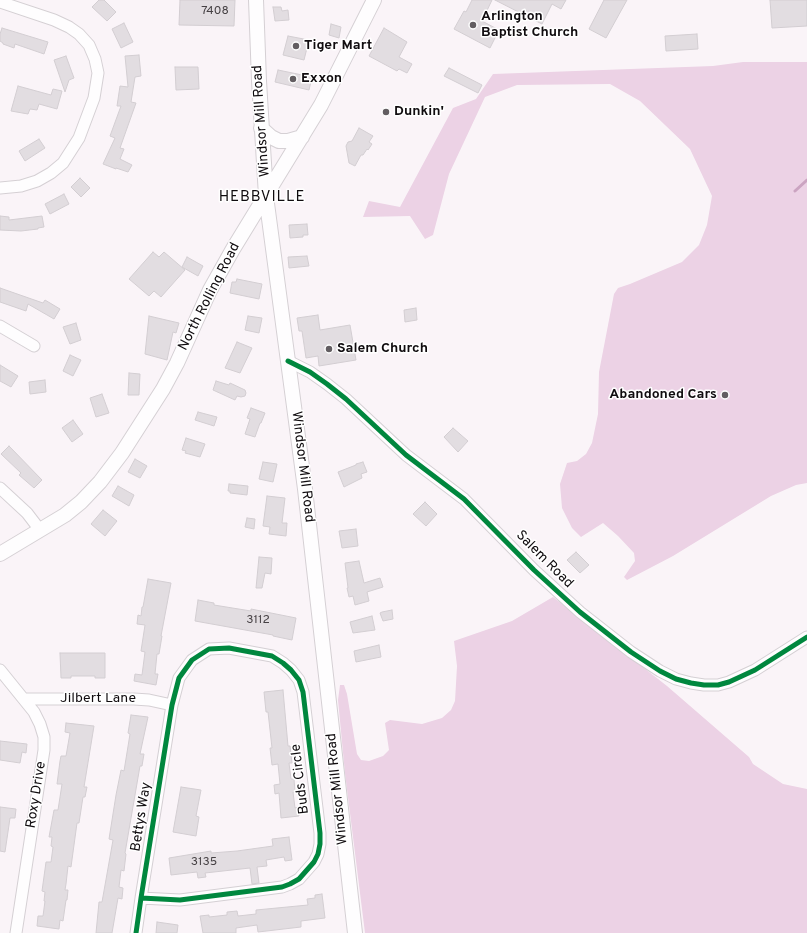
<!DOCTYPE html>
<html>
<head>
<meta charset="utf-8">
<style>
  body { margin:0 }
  canvas { display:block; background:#faf4f8 }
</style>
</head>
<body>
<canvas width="807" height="933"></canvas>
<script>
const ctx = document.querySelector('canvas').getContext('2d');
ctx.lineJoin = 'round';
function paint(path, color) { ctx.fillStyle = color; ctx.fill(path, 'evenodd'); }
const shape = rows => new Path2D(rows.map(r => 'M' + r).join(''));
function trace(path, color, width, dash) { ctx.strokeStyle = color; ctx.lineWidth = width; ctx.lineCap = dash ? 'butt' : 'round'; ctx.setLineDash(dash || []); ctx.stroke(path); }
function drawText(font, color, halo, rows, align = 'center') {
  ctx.font = font + ' Overpass,sans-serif'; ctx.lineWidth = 3; ctx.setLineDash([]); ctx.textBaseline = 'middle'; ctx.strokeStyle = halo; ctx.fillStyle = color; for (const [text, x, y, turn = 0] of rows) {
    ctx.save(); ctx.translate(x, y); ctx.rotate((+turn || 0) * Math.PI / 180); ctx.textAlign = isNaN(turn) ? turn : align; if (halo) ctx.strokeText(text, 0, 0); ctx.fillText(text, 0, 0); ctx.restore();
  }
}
paint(shape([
  [743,62,807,62,807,483,796,485,771,496,673,556,627,580,624,577,635,561,634,553,618,536,603,523,581,537,572,528,562,508,560,484,567,463,577,461,586,454,592,443,598,414,599,372,614,294,618,288,630,284,682,262,699,245,707,225,712,196,690,149,640,101,610,84,517,85,485,97,449,174,433,235,425,239,410,216,363,217,369,201,400,207,453,108,476,99,493,74,713,66],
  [553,597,667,686,749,757,753,764,783,784,807,789,807,933,365,933,345,773,338,700,340,685,344,685,347,694,357,754,361,760,369,761,383,756,389,750,385,723,390,720,422,724,442,718,451,710,455,701,457,666,454,641,512,621]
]), '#ecd2e5');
trace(shape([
  [795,191,807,180]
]), '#cba4c1', 3);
const building = shape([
  [99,0,104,0,116,12,107,21,92,7,99,0],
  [180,0,235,0,234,26,179,25,180,0],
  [472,0,492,0,482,21,499,30,490,48,454,29,464,11,466,12,472,0],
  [495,0,566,0,561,9,552,4,542,24,495,0],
  [604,0,627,0,606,38,589,29,604,0],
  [770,0,807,0,807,26,772,28,770,0],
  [273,7,281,7,282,11,288,10,289,20,275,21,273,7],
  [124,23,133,42,121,48,112,29,124,23],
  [331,24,341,27,339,38,329,35,331,24],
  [2,28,48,42,44,54,15,44,14,48,3,44,3,43,0,41,0,34,2,28],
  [384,28,407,42,399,57,412,64,407,73,399,69,397,71,369,56,384,28],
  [697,34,698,49,666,51,665,36,697,34],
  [288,36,309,40,304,60,283,55,288,36],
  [139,55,141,76,135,77,131,102,136,103,120,148,124,149,120,159,132,165,128,172,116,168,116,169,103,164,115,138,110,136,121,106,117,106,120,86,128,87,125,56,139,55],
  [66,56,74,78,69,80,65,92,54,60,66,56],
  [175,67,198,67,199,89,176,90,175,67],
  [449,68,482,85,478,93,444,76,449,68],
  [278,70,312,77,309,90,275,82,278,70],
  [18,86,51,95,53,89,62,91,57,109,39,104,37,110,30,109,28,114,11,111,18,86],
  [359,128,373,136,369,142,372,144,368,150,367,149,363,155,361,155,355,166,349,163,346,146,348,142,352,141,359,128],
  [39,139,45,148,25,161,19,151,39,139],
  [80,178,90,188,81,197,71,187,80,178],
  [64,194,69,204,50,214,45,204,64,194],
  [0,216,9,217,9,220,42,216,44,227,38,228,38,229,21,231,0,230,0,216],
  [307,224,308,235,303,235,303,237,290,238,289,225,307,224],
  [153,252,159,257,164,252,185,270,161,297,154,291,149,296,129,279,153,252],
  [307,256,309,266,289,268,288,257,307,256],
  [187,257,203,266,198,276,182,267,187,257],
  [237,279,262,284,259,299,230,293,232,282,236,282,237,279],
  [0,288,43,303,45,300,60,309,54,319,28,304,26,311,0,302,0,288],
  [416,308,417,320,405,322,404,310,416,308],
  [318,315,320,330,350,325,356,360,319,366,318,356,306,358,302,331,299,331,297,318,318,315],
  [149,316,179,323,176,333,173,332,167,360,145,354,149,316],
  [248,316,262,318,259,333,245,330,248,316],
  [76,323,81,340,70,344,63,327,76,323],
  [237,342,252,348,240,373,225,368,237,342],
  [70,355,81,360,73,376,63,371,70,355],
  [0,365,18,376,11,387,0,381,0,365],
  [129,373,140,374,139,395,128,395,129,373],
  [45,380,46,392,30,394,29,382,45,380],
  [216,381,229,385,230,383,245,390,246,393,245,396,241,397,237,396,235,400,213,390,216,381],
  [102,394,109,413,96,417,90,398,102,394],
  [251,408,265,413,261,423,260,423,255,437,245,434,250,419,247,418,251,408],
  [198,412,217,417,214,426,195,420,198,412],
  [73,420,83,434,72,442,62,428,73,420],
  [453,428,468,441,458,452,444,437,453,428],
  [186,438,205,444,200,457,185,453,186,451,182,450,186,438],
  [9,446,42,480,34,488,19,475,21,473,1,454,9,446],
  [135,459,147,466,140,478,128,472,135,459],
  [263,462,277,464,273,482,259,479,263,462],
  [363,462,367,472,361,474,362,478,344,487,338,472,356,465,356,464,363,462],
  [229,484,248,486,247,495,230,493,230,491,228,491,229,484],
  [118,486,134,495,129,506,112,496,118,486],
  [267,496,285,498,282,523,287,523,286,536,269,534,270,527,263,526,267,496],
  [425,502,437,514,426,526,413,514,425,502],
  [103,510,117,521,105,536,91,524,103,510],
  [247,518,255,519,254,529,245,527,247,518],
  [356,529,358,546,342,548,339,531,356,529],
  [576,552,589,565,580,573,567,560,576,552],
  [259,557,272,558,271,574,265,573,262,588,256,588,259,557],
  [359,561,364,583,380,578,383,587,367,592,369,601,355,605,353,596,349,597,347,588,348,588,345,563,359,561],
  [148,579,171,583,161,636,162,636,159,654,157,654,155,674,158,674,156,685,134,681,135,674,142,675,145,652,141,651,145,625,137,624,138,615,141,616,142,607,143,607,148,579],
  [198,600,214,603,214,605,251,611,251,609,296,618,292,640,273,636,273,635,195,621,198,600],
  [392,610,393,619,383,621,380,613,382,612,392,610],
  [372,616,375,630,353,633,350,622,372,616],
  [379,645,381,657,356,662,354,651,379,645],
  [60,653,105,653,105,678,95,678,95,676,71,676,71,678,61,678,60,653],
  [283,690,288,746,290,746,292,763,289,763,291,779,294,779,295,792,293,792,295,808,298,807,299,816,281,818,279,793,275,794,274,785,280,784,278,764,272,765,270,748,272,748,268,712,266,712,264,692,283,690],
  [131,715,148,717,140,754,144,754,142,766,140,766,125,853,126,854,124,871,121,870,119,887,123,888,122,899,118,898,112,933,96,933,99,902,102,902,113,840,109,839,116,795,121,770,124,771,130,734,128,733,131,715],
  [66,723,94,726,84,787,87,787,85,797,83,797,79,823,77,823,71,867,68,866,66,884,65,890,68,890,67,900,66,900,63,921,60,920,59,929,37,926,38,916,43,916,45,901,44,901,45,892,42,891,46,862,51,862,53,847,51,846,52,837,49,837,54,810,58,810,62,784,57,784,60,761,61,756,66,756,70,733,65,732,66,723],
  [0,741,27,744,26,753,22,752,20,763,0,760,0,741],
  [181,787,201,790,196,816,199,817,196,836,173,832,181,787],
  [0,807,16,809,15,818,10,818,9,825,5,852,0,851,0,807],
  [289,837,292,860,285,861,284,857,266,860,267,866,257,867,259,883,252,884,250,868,205,873,206,877,198,878,197,872,171,875,169,858,211,851,211,853,237,851,273,846,272,839,289,837],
  [322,894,325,918,301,921,301,927,258,932,257,925,236,928,236,933,203,933,200,916,209,915,209,917,227,915,227,912,237,911,238,916,256,914,256,910,308,905,307,899,315,898,315,895,322,894],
  [157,922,178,925,177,933,156,933,157,922]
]);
paint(building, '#e2dde1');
trace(building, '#d3ced2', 1);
const minor = shape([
  [0,2,54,20,69,27,79,34,89,45,95,59,98,73,94,98,79,138,63,163,51,173,37,181,21,186,0,188],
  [0,326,34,346],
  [288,361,310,372,327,384,346,399,406,455,464,499,534,570,580,612,631,652,660,671,676,679,691,683,704,685,718,685,729,682,755,670,807,637],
  [0,488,27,513,40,530],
  [0,670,34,712,40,724,44,737,44,750,16,933],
  [24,699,134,699,149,700,172,705],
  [136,933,141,898,172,705,179,678,192,660,209,649,229,648,272,656,283,663,291,670,299,680,303,692,320,833,320,844,318,854,314,862,299,879,290,884,282,887,180,900,141,898]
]);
const major = shape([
  [256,0,259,81,266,196,305,489,355,933],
  [261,128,271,137,279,141,288,141,302,137],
  [0,554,65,515,81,502,100,482,122,453,163,389,177,363,210,290,233,249,321,105,374,0]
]);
trace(minor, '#d5d0d4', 13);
trace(major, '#d5d0d4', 16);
trace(minor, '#fefdfe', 11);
trace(major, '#fefdfe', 14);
trace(shape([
  [288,361,310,372,327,384,346,399,406,455,464,499,534,570,580,612,631,652,660,671,676,679,691,683,704,685,718,685,729,682,755,670,807,637],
  [136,933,141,898,172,705,179,678,192,660,209,649,229,648,272,656,283,663,291,670,299,680,303,692,320,833,320,844,318,854,314,862,299,879,290,884,282,887,180,900,141,898]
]), '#00873e', 5);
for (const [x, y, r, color] of [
  [473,25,4,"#625d61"],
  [296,46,4,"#625d61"],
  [293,79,4,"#625d61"],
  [386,112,4,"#625d61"],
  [329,349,4,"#625d61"],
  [725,395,4,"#625d61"]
]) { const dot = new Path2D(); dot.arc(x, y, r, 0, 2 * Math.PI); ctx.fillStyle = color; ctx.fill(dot); trace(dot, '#fff', 1.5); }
drawText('12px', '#464144', null, [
  ["7408",215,12],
  ["3112",258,621],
  ["3135",204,863]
]);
drawText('bold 14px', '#100c0f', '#fff', [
  ["Arlington",481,17],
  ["Baptist Church",481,33],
  ["Tiger Mart",304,46],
  ["Exxon",301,79],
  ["Dunkin'",394,112],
  ["Salem Church",337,349],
  ["Abandoned Cars",717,395,"right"]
], 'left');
drawText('14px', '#100c0f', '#fff', [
  ["Windsor Mill Road",262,121,-94],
  ["North Rolling Road",210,297,-63],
  ["Windsor Mill Road",302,467,83],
  ["Salem Road",544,560,45],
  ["Jilbert Lane",98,699],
  ["Buds Circle",301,779,-97],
  ["Windsor Mill Road",338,789,-96],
  ["Roxy Drive",37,795,-81],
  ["Bettys Way",142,817,-81]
]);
ctx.letterSpacing = '1px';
drawText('15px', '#100c0f', '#fff', [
  ["HEBBVILLE",262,198]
]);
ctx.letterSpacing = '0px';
</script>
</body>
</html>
